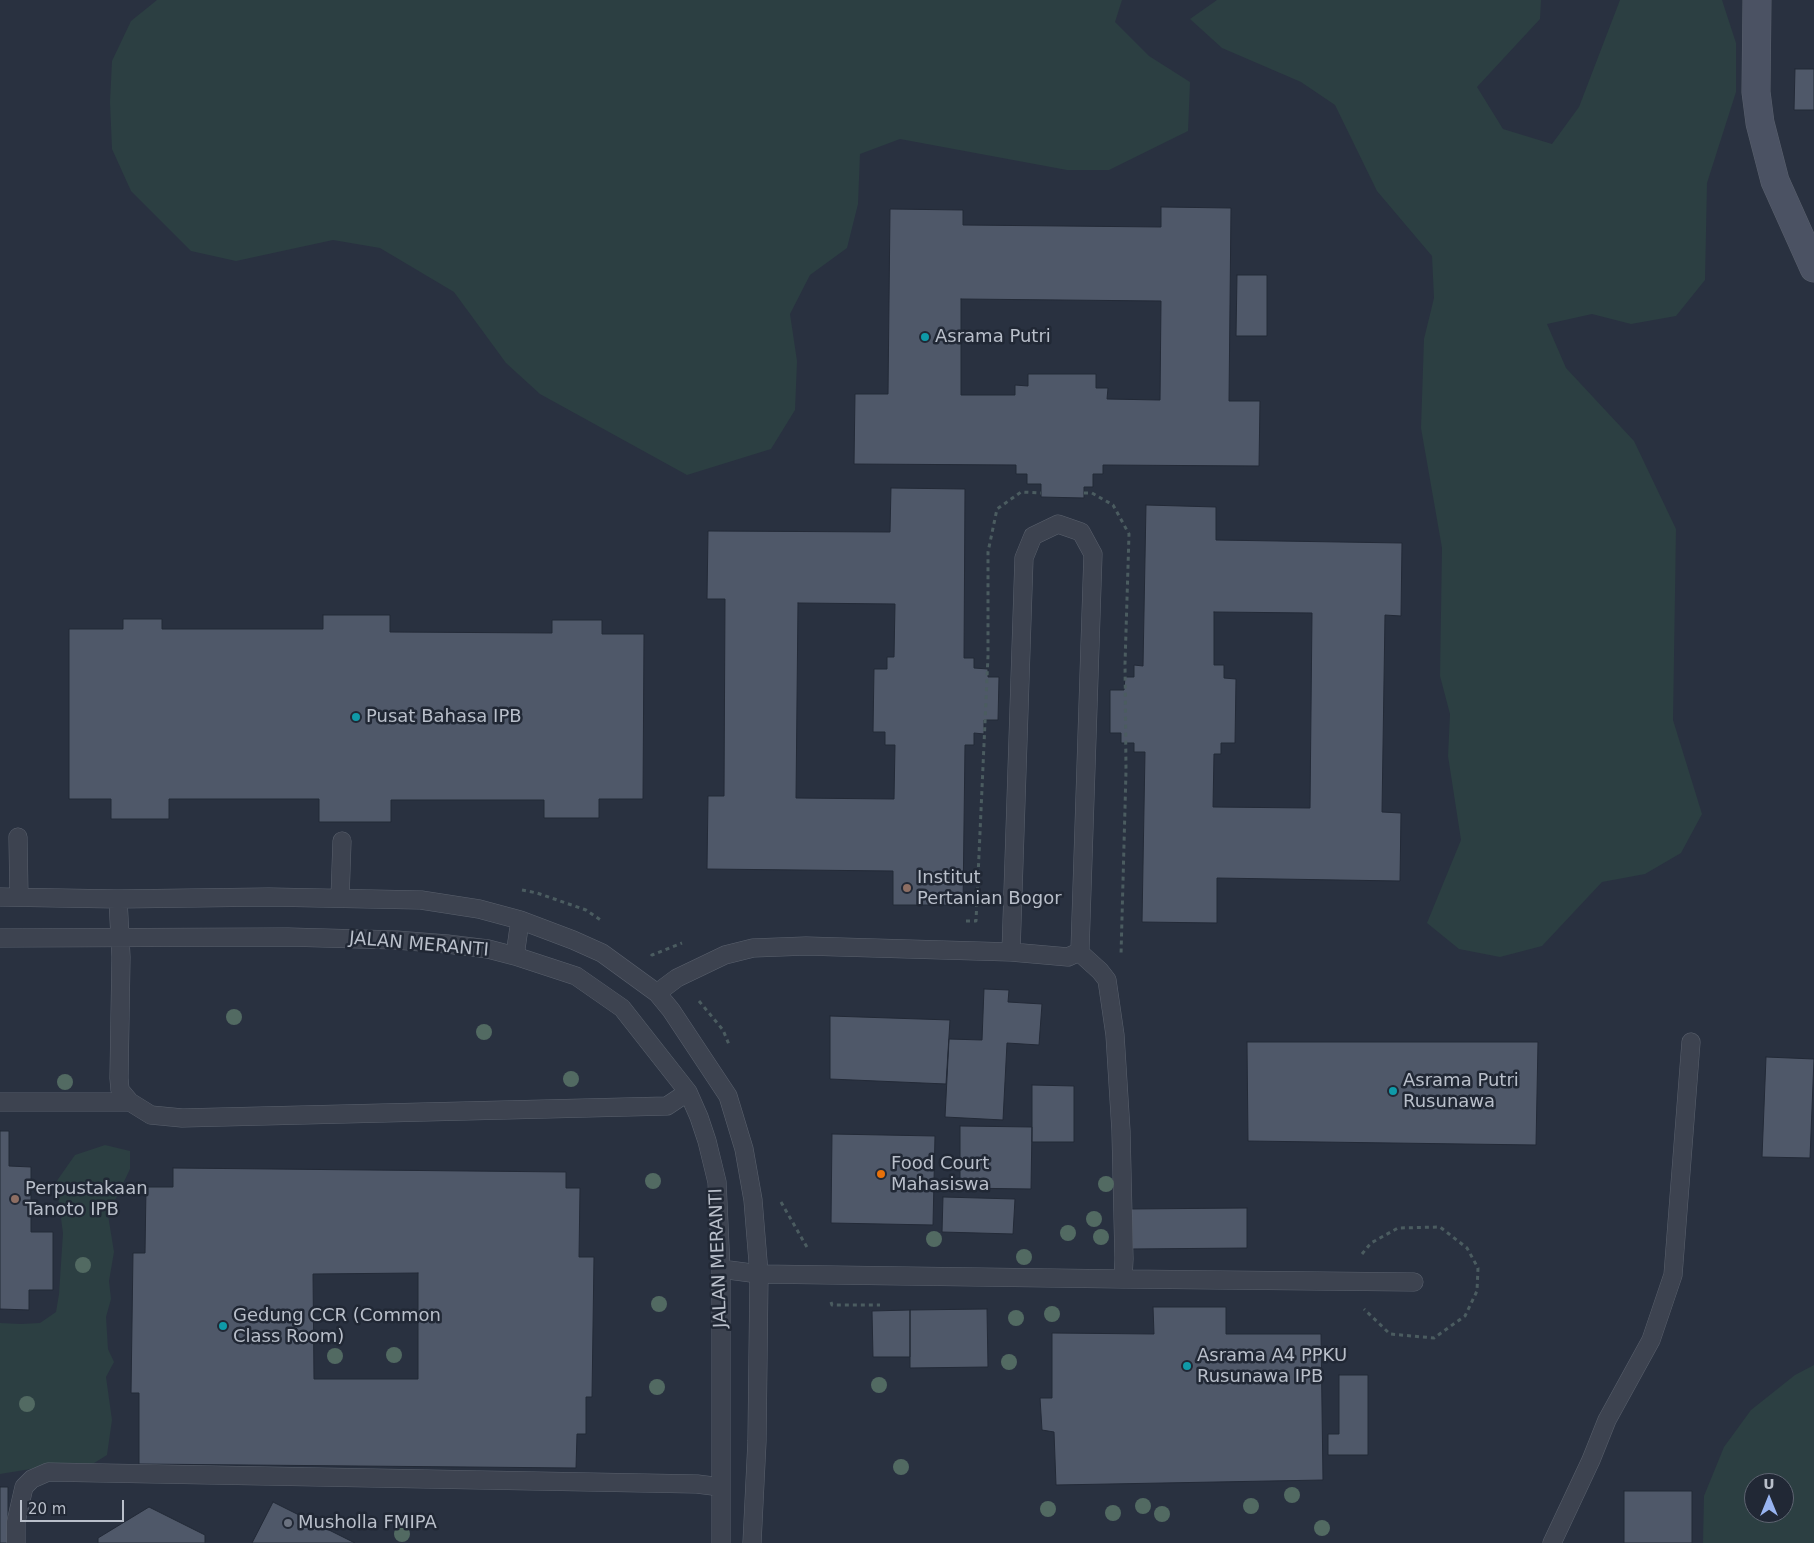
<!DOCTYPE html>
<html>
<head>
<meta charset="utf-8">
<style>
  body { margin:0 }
  #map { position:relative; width:1814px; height:1543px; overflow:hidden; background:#293140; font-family:"DejaVu Sans",sans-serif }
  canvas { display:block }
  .north { position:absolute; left:1744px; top:1473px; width:50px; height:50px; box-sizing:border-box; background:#212835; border:1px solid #5e6471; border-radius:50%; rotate:0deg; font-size:14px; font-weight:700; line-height:20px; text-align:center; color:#b9bfca }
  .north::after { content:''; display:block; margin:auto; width:18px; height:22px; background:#98b4f0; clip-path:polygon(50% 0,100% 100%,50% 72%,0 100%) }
  .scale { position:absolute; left:20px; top:1500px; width:104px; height:22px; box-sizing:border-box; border:2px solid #b9bfca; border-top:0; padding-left:6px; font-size:15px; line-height:18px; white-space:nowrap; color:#b9bfca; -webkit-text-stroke:4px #212835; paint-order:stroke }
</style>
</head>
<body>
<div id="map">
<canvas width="1814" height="1543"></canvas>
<div class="north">U</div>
<div class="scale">20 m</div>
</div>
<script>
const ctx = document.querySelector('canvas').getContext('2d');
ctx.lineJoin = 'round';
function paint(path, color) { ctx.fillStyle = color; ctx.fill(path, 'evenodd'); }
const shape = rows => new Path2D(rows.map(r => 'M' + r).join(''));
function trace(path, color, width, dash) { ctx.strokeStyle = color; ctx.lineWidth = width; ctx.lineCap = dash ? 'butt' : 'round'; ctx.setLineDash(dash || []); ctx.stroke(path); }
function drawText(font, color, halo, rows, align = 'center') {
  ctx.font = font + ' "DejaVu Sans",sans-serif'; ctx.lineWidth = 5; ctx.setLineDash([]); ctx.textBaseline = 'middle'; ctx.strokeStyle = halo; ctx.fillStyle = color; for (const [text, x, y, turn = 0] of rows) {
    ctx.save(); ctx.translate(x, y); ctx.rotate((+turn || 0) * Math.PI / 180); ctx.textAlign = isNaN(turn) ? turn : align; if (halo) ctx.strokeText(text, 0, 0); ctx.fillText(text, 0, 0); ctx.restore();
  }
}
paint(shape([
  [157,0,1122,0,1115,22,1149,56,1190,82,1188,131,1109,170,1067,170,900,139,860,154,858,204,847,248,810,275,790,314,797,361,795,410,771,449,687,475,540,394,506,363,454,292,380,248,333,240,236,261,191,251,131,191,112,149,110,102,112,61,131,21],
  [1217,0,1541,0,1540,19,1477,87,1503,129,1552,144,1579,107,1620,0,1722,0,1736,43,1736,92,1707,183,1705,280,1676,316,1631,324,1592,314,1547,324,1566,368,1634,441,1676,529,1673,720,1702,814,1681,853,1645,874,1602,882,1542,946,1500,957,1459,949,1427,923,1461,840,1448,756,1450,714,1440,676,1442,548,1421,428,1424,339,1434,298,1432,256,1377,191,1335,105,1301,82,1222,48,1190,19],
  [105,1145,130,1151,130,1169,108,1215,114,1252,109,1281,111,1299,106,1317,108,1349,114,1362,106,1377,112,1420,107,1455,91,1465,37,1468,0,1474,0,1323,21,1324,40,1323,56,1312,59,1294,63,1233,56,1182,75,1155],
  [1814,1365,1814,1543,1703,1543,1704,1496,1724,1447,1751,1410,1795,1375],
  [1754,1483,1784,1483,1784,1513,1754,1513]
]), '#2c3f42');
const building = shape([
  [1795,69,1814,69,1814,110,1794,110,1795,69],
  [1161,207,1231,208,1229,401,1260,401,1259,466,1103,465,1103,474,1093,474,1093,487,1084,487,1084,498,1041,497,1041,484,1027,484,1027,474,1016,474,1016,465,854,464,855,394,888,394,890,209,963,210,963,225,1161,227,1161,207],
  [961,299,1161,301,1160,400,1107,399,1108,388,1096,388,1096,374,1028,374,1028,386,1015,385,1015,395,961,395,961,299],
  [1237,275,1267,275,1267,336,1236,336,1237,275],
  [891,488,965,489,964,658,974,658,974,668,988,669,988,677,999,677,998,720,984,720,984,734,974,733,974,745,965,745,963,905,893,905,893,871,707,869,708,796,724,796,725,599,707,599,708,531,890,532,891,488],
  [798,603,895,604,894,657,887,657,887,669,874,669,873,732,885,732,885,745,895,745,894,799,796,798,798,603],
  [1146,505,1216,507,1216,540,1402,543,1401,616,1385,615,1382,812,1401,813,1400,881,1217,878,1217,923,1142,922,1145,752,1134,752,1134,743,1121,743,1121,733,1110,733,1110,690,1124,690,1125,677,1134,677,1134,665,1143,666,1146,505],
  [1214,612,1312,613,1310,808,1213,807,1214,754,1221,754,1221,743,1235,743,1236,679,1224,678,1224,665,1214,665,1214,612],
  [323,615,390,615,390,632,552,633,552,620,602,620,602,634,644,634,643,799,599,799,599,818,544,818,544,800,391,800,391,822,319,822,319,799,169,799,169,819,111,819,111,799,69,799,69,629,123,629,123,619,162,619,162,629,323,629,323,615],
  [984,989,1009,990,1008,1002,1042,1004,1039,1045,1007,1043,1003,1120,945,1117,949,1039,982,1040,984,989],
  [830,1016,950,1020,946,1084,830,1079,830,1016],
  [1247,1042,1538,1042,1536,1145,1248,1141,1247,1042],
  [1766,1057,1814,1059,1810,1158,1762,1157,1766,1057],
  [1032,1085,1074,1086,1074,1142,1032,1142,1032,1085],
  [960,1126,1032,1127,1031,1189,960,1188,960,1126],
  [0,1131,9,1131,9,1166,31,1167,31,1232,53,1232,53,1290,29,1290,29,1310,0,1309,0,1131],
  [832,1134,935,1136,933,1225,831,1223,832,1134],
  [173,1168,566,1172,566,1188,580,1188,579,1257,594,1257,592,1397,586,1397,586,1434,577,1434,576,1468,139,1464,139,1393,131,1393,133,1253,145,1253,146,1187,173,1187,173,1168],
  [418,1273,418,1379,314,1379,313,1274,418,1273],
  [943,1197,1015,1199,1013,1234,942,1232,943,1197],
  [1247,1208,1247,1248,1131,1249,1130,1209,1247,1208],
  [1153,1307,1226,1307,1226,1334,1321,1334,1323,1480,1056,1485,1054,1432,1042,1430,1040,1398,1052,1398,1052,1333,1154,1334,1153,1307],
  [987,1309,988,1367,910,1368,910,1310,987,1309],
  [910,1310,910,1357,873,1357,872,1311,910,1310],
  [1339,1375,1368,1375,1368,1455,1328,1455,1328,1434,1339,1434,1339,1375],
  [0,1487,8,1487,8,1543,0,1543,0,1487],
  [1624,1491,1692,1491,1692,1543,1624,1543,1624,1491],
  [273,1502,355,1543,252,1543,273,1502],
  [149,1507,205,1535,205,1543,98,1543,98,1538,149,1507]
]);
paint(building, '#4f5869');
trace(building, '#232a37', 1);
const lane = shape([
  [18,837,19,897],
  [0,897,118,899,269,897,421,900,479,909,520,920,573,940,602,953,657,993,671,1010,728,1096,744,1149,753,1200,759,1274,757,1441,752,1543],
  [340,898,342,841],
  [118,899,121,957,119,1078,120,1090,130,1102,151,1115,182,1118,667,1106,688,1092],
  [0,938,288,937,396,940,447,944,488,949,515,956,576,976,622,1008,688,1092,699,1117,707,1141,717,1182,721,1269,721,1543],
  [1079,952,1100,971,1107,980,1115,1035,1121,1131,1124,1259,1123,1279],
  [515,956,520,920],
  [657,993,677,978,725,955,753,948,806,946,1011,952,1068,957,1079,952,1080,949,1093,554,1081,532,1058,524,1033,536,1024,558,1011,952],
  [0,1102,130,1102],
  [721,1269,759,1274,1123,1279,1414,1282],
  [16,1543,16,1522,24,1487,32,1479,48,1472,697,1484,721,1487],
  [1552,1543,1591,1460,1607,1420,1651,1340,1673,1275,1691,1042]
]);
const secondary = shape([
  [1757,0,1756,92,1760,123,1775,181,1814,268]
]);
trace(lane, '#5a616d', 19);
trace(secondary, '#5a616d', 29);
trace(shape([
  [1084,493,1092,493,1113,505,1129,534,1125,664,1126,771,1121,955],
  [522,890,537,893,586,910,602,921],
  [966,921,976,921,988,656,988,552,997,509,1021,492,1041,493],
  [651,954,652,955,682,943],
  [699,1001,723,1030,730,1047],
  [781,1202,808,1249],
  [1362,1254,1371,1243,1398,1228,1440,1227,1467,1248,1478,1268,1477,1291,1465,1316,1434,1338,1390,1334,1364,1309],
  [831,1302,832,1305,880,1305]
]), '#4b5c60', 3, [4, 4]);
trace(lane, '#3d4350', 18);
trace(secondary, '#4b5263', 28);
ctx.fillStyle = '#526a62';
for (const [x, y] of [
  [234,1017],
  [484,1032],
  [571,1079],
  [65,1082],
  [653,1181],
  [1106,1184],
  [1094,1219],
  [1068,1233],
  [1101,1237],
  [934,1239],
  [1024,1257],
  [83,1265],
  [659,1304],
  [1052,1314],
  [1016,1318],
  [394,1355],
  [335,1356],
  [1009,1362],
  [879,1385],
  [657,1387],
  [27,1404],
  [901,1467],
  [1292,1495],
  [1143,1506],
  [1251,1506],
  [1048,1509],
  [1113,1513],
  [1162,1514],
  [1322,1528],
  [402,1534]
]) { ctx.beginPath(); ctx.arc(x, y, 8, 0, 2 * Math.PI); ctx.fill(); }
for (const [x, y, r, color] of [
  [925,337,5,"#0f9aa8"],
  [356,717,5,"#0f9aa8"],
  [907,888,5,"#8d6e63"],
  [1393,1091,5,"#0f9aa8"],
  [881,1174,5,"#e8710a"],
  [15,1199,5,"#8d6e63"],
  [223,1326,5,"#0f9aa8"],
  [1187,1366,5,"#0f9aa8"],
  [288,1523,5,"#6b7280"]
]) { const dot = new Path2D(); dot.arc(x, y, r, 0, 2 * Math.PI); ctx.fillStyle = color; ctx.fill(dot); trace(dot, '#212835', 2); }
drawText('18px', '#b9bfca', '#212835', [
  ["Asrama Putri",935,337],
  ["Pusat Bahasa IPB",366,717],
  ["Institut",917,878],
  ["Pertanian Bogor",917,899],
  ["Asrama Putri",1403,1081],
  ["Rusunawa",1403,1102],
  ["Food Court",891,1164],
  ["Mahasiswa",891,1185],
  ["Perpustakaan",25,1189],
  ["Tanoto IPB",25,1210],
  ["Gedung CCR (Common",233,1316],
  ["Class Room)",233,1337],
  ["Asrama A4 PPKU",1197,1356],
  ["Rusunawa IPB",1197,1377],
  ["Musholla FMIPA",298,1523]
], 'left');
drawText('18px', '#b9bfca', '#212835', [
  ["JALAN MERANTI",419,945,5],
  ["JALAN MERANTI",719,1258,-92]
]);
</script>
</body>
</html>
